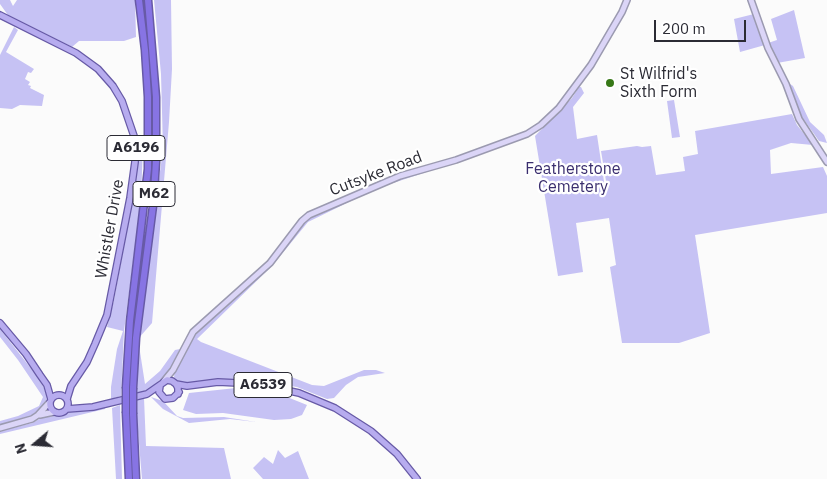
<!DOCTYPE html>
<html>
<head>
<meta charset="utf-8">
<style>
  body { margin:0 }
  #map { position:relative; width:827px; height:479px; overflow:hidden; background:#fbfbfb; font-family:"IBM Plex Sans",sans-serif }
  canvas { display:block }
  .north { position:absolute; left:10px; top:419px; width:50px; height:50px; -webkit-text-stroke:4px #fff; paint-order:stroke; rotate:252deg; font-size:14px; font-weight:700; line-height:20px; text-align:center; color:#2b2b34 }
  .north::after { content:''; display:block; margin:auto; width:18px; height:22px; background:#2b2b34; clip-path:polygon(50% 0,100% 100%,50% 72%,0 100%) }
  .scale { position:absolute; left:654px; top:20px; width:92px; height:22px; box-sizing:border-box; border:2px solid #2b2b34; border-top:0; padding-left:6px; font-size:15px; line-height:18px; white-space:nowrap; color:#2b2b34; -webkit-text-stroke:4px #fff; paint-order:stroke }
</style>
</head>
<body>
<div id="map">
<canvas width="827" height="479"></canvas>
<div class="north">N</div>
<div class="scale">200 m</div>
</div>
<script>
const ctx = document.querySelector('canvas').getContext('2d');
ctx.lineJoin = 'round';
function paint(path, color) { ctx.fillStyle = color; ctx.fill(path, 'evenodd'); }
const shape = rows => new Path2D(rows.map(r => 'M' + r).join(''));
function trace(path, color, width, dash) { ctx.strokeStyle = color; ctx.lineWidth = width; ctx.lineCap = dash ? 'butt' : 'round'; ctx.setLineDash(dash || []); ctx.stroke(path); }
function drawText(font, color, halo, rows, align = 'center') {
  ctx.font = font + ' "IBM Plex Sans",sans-serif'; ctx.lineWidth = 4.5; ctx.setLineDash([]); ctx.textBaseline = 'middle'; ctx.strokeStyle = halo; ctx.fillStyle = color; for (const [text, x, y, turn = 0] of rows) {
    ctx.save(); ctx.translate(x, y); ctx.rotate((+turn || 0) * Math.PI / 180); ctx.textAlign = isNaN(turn) ? turn : align; if (halo) ctx.strokeText(text, 0, 0); ctx.fillText(text, 0, 0); ctx.restore();
  }
}
paint(shape([
  [0,0,10,0,13,6,17,0,135,0,136,37,124,41,79,41,72,47,10,18,0,4],
  [154,0,171,0,172,69,169,122,152,323,138,339,145,384,160,371,175,350,180,349,171,367,164,376,151,388,137,394,138,339,163,149,161,74],
  [794,10,805,58,777,63,768,43,777,40,771,19],
  [754,14,765,45,740,52,734,19],
  [14,27,18,30,6,52,34,69,31,73,28,72,25,79,30,82,28,85,31,86,30,88,44,95,42,106,20,105,12,109,0,108,0,55],
  [787,82,793,86,810,122,824,135,827,143,819,141,802,117],
  [579,87,581,87,584,93,573,107,577,139,597,135,605,188,607,187,601,151,637,146,642,147,651,146,656,175,685,171,683,157,698,154,695,131,792,114,797,125,813,145,791,143,770,150,771,174,823,167,827,176,827,213,695,235,710,333,679,343,622,343,610,267,616,265,609,218,576,223,583,272,558,276,535,136,572,98],
  [674,100,680,137,672,138,667,101],
  [138,137,143,143,141,200,124,331,121,396,111,399,111,387,117,349,123,331,107,327,114,300,136,180,139,153],
  [448,165,387,185,357,198,308,222,272,266,197,339,201,342,312,385,324,386,364,370,376,370,385,373,358,377,346,385,334,398,327,399,297,387,266,382,234,380,183,384,175,381,174,377,175,370,195,332,273,261,307,218,401,177],
  [0,329,37,376,44,388,47,397,46,404,41,409,30,416,18,421,0,425,0,421,18,416,39,406,43,397,18,360,0,337],
  [236,388,282,395,307,405,302,415,291,419,274,420,223,413,196,414,183,410,189,393],
  [151,397,163,401,177,416,183,418,224,417,256,422,230,419,189,423,163,409],
  [144,398,146,446,224,448,231,479,142,479,136,408,137,407,137,399],
  [120,405,122,479,116,479,112,408],
  [105,406,105,409,0,434,0,431,32,423,47,415,61,417,74,410],
  [278,450,285,458,298,451,309,479,263,479,253,468,264,457,273,464]
]), '#c6c2f4');
const secondary = shape([
  [751,0,768,48,786,84,799,119,827,162],
  [164,381,173,370,193,332,270,263,302,221,309,215,400,176,456,160,527,134,541,125,559,108,591,65,622,12,627,0],
  [40,415,54,412],
  [0,428,32,419,38,415,49,403]
]);
const primary = shape([
  [0,15,76,53,98,69,113,86,122,101,135,139,135,162,130,198,107,315,95,344,87,362,71,386,67,399],
  [0,323,26,354,40,375,47,385,51,399],
  [176,384,187,386,218,382,258,384,299,393,335,408,371,431,397,454,417,479],
  [160,386,159,392,165,399,173,398,179,392],
  '50 404a9 9 0 1 1 18 0a9 9 0 1 1-18 0Z',
  [67,409,93,407,147,394,167,380,172,381,176,384,178,388,178,394]
]);
const motorway = shape([
  [126,387,130,321,148,169,148,97,145,50,139,0],
  [133,388,136,338,153,206,156,162,156,97,148,0],
  [126,413,129,479],
  [133,414,136,479]
]);
trace(secondary, '#9b9ab0', 8);
trace(primary, '#675aa6', 8);
trace(motorway, '#675aa6', 9);
trace(secondary, '#dbd5f7', 5);
trace(primary, '#b7acef', 5.5);
trace(motorway, '#8774e4', 6);
const motorwayBridge = shape([
  [126,387,126,413],
  [133,388,133,414]
]);
trace(motorwayBridge, '#675aa6', 9, []);
trace(motorwayBridge, '#8774e4', 6);
for (const [x, y, r, color] of [
  [610,83,5,"#377817"]
]) { const dot = new Path2D(); dot.arc(x, y, r, 0, 2 * Math.PI); ctx.fillStyle = color; ctx.fill(dot); trace(dot, '#fff', 2); }
for (const [x, y, w] of [
  [136,148,58],
  [154,194,42],
  [263,385,58]
]) { const box = new Path2D(); box.roundRect(x - w / 2, y - 12.5, w, 25, 4); ctx.fillStyle = '#fff'; ctx.fill(box); trace(box, '#2b2b34', 1); }
drawText('bold 15px', '#2b2b34', null, [
  ["A6196",136,148],
  ["M62",154,194],
  ["A6539",263,385]
]);
drawText('16px', '#2b2b34', '#fff', [
  ["St Wilfrid's",620,74],
  ["Sixth Form",620,92]
], 'left');
drawText('16px', '#3a2e6e', '#fff', [
  ["Featherstone",573,169],
  ["Cemetery",573,187]
]);
drawText('16px', '#2b2b34', '#fff', [
  ["Cutsyke Road",376,174,-21],
  ["Whistler Drive",110,229,-80]
]);
</script>
</body>
</html>
